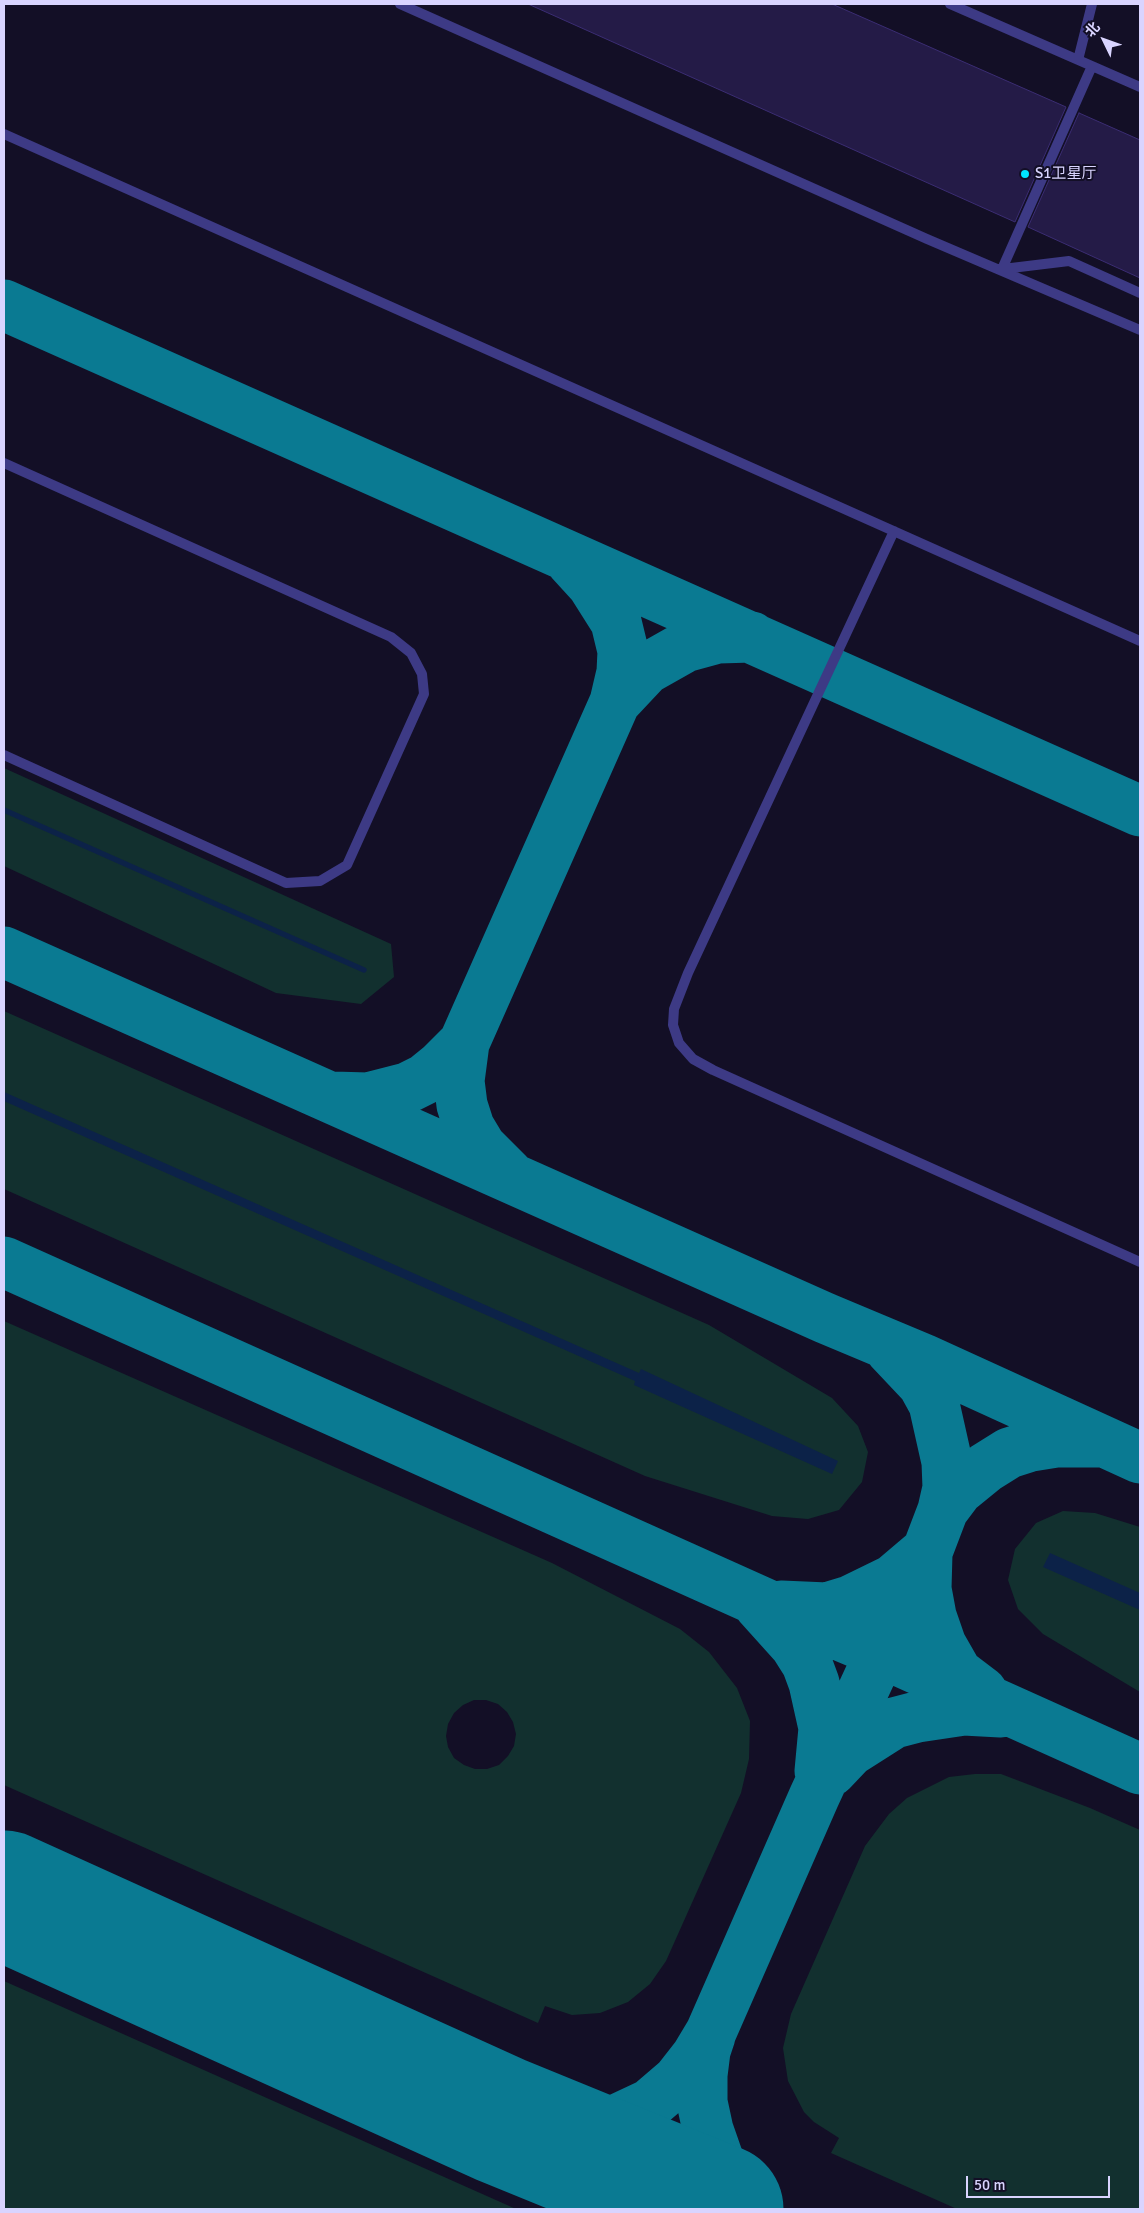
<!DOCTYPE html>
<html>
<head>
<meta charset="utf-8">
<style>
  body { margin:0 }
  #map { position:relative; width:1144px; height:2213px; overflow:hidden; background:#130f26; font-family:Signika,"Noto Sans SC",sans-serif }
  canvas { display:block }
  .frame { position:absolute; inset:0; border:5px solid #d9d4ff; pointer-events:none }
  .north { position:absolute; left:1079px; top:15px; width:50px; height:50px; -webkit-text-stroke:4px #130f26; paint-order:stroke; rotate:312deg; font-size:14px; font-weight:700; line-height:20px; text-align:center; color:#d9d4ff }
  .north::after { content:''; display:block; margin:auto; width:18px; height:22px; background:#d9d4ff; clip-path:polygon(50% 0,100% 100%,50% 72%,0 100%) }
  .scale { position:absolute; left:966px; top:2176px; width:144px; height:22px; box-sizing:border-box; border:2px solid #d9d4ff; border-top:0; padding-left:6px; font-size:15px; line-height:18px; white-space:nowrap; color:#d9d4ff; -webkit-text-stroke:4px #130f26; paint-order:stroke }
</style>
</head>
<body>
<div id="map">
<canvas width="1144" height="2213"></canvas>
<div class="frame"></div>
<div class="north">北</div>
<div class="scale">50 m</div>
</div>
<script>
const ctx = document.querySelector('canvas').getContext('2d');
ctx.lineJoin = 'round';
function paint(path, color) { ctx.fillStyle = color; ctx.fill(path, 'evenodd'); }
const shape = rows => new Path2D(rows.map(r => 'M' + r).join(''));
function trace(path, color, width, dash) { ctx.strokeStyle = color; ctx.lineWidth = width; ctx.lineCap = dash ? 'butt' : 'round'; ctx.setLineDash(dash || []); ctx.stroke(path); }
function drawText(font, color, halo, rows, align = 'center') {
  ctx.font = font + ' Signika,"Noto Sans SC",sans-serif'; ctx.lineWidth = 4; ctx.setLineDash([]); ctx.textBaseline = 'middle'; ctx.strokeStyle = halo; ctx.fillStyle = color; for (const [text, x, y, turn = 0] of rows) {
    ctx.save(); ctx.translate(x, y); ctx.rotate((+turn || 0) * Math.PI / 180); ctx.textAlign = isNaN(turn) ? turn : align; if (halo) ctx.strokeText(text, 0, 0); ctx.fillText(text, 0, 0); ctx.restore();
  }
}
paint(shape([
  [4,768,391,944,394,977,361,1004,276,993,4,866],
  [4,1011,709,1325,832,1398,858,1426,868,1452,862,1482,839,1510,808,1519,772,1516,645,1476,4,1189],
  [4,1321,552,1563,680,1629,709,1652,737,1688,750,1721,749,1759,741,1793,666,1961,650,1984,628,2002,600,2013,572,2015,545,2006,538,2023,4,1785],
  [474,1700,486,1700,498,1704,507,1712,513,1722,516,1734,514,1746,508,1756,499,1765,487,1769,475,1769,464,1765,454,1758,448,1747,446,1736,448,1724,454,1713,463,1705],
  [1063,1511,1095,1513,1140,1527,1140,1692,1043,1634,1018,1609,1008,1580,1015,1549,1036,1523],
  [975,1774,1001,1774,1090,1808,1140,1830,1140,2209,957,2209,831,2153,839,2138,814,2122,804,2112,788,2081,783,2048,791,2014,865,1846,889,1814,907,1798,949,1777],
  [4,1981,516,2209,4,2209]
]), '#12302f');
paint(shape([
  [4,1092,639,1373,641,1369,838,1461,832,1474,634,1385,635,1381,4,1101],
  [1050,1553,1140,1593,1140,1610,1043,1567]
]), '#0c2248');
trace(shape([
  [4,810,364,970]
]), '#0c2248', 5.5);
trace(shape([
  [4,305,1140,811],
  [615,702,646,669,685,647,718,638,752,637],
  [4,952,825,1318,923,1359,1140,1458],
  [333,1097,368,1098,407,1088,425,1079,441,1066,464,1043],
  [508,1174,481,1147,469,1127,462,1105,459,1081,464,1043,615,702,622,672,623,651,616,622,592,584,571,561],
  [4,1262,770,1606,880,1652,1140,1769],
  [890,1349,923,1384,934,1404,947,1462,948,1488,943,1510],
  [927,1553,926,1589,931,1616,941,1645,957,1673,982,1692],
  [759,1605,795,1645,807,1664,814,1683,824,1728,820,1771],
  [781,1606,827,1608,850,1601,893,1580,926,1552],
  [831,1771,850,1751,894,1723,917,1717,964,1710,1001,1712],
  [710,2036,705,2051,702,2075,702,2102,708,2130,723,2173,754,2209],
  [501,2120,556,2131,589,2127,618,2119,650,2104,678,2080,696,2057,711,2032,814,1797,927,1552,943,1510,958,1490,985,1468,1009,1453,1031,1446,1056,1442,1098,1442]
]), '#0a7a92', 51);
trace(shape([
  [4,1895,501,2120,719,2209]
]), '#0a7a92', 129);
const building = shape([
  [528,4,832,4,1066,107,1015,222,528,4],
  [1079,113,1140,140,1140,278,1028,227,1079,113]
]);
paint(building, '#241b47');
trace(building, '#3b2d73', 1);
trace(shape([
  [400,4,927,239,1140,330],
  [950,4,1140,87],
  [1078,60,1092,4],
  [4,134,1140,641],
  [1002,269,1092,66],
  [1003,269,1069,261,1140,293],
  [4,463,391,637,411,653,422,674,424,694,347,865,320,881,286,883,4,755],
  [894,531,688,973,674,1009,673,1025,679,1043,693,1059,713,1070,1140,1262]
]), '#3d3a85', 10);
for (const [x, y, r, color] of [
  [1025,174,5,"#00e5ff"]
]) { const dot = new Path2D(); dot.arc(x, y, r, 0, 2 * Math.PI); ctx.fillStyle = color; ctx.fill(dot); trace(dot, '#130f26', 2); }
drawText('15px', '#d9d4ff', '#130f26', [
  ["S1卫星厅",1035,174]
], 'left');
</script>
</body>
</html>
